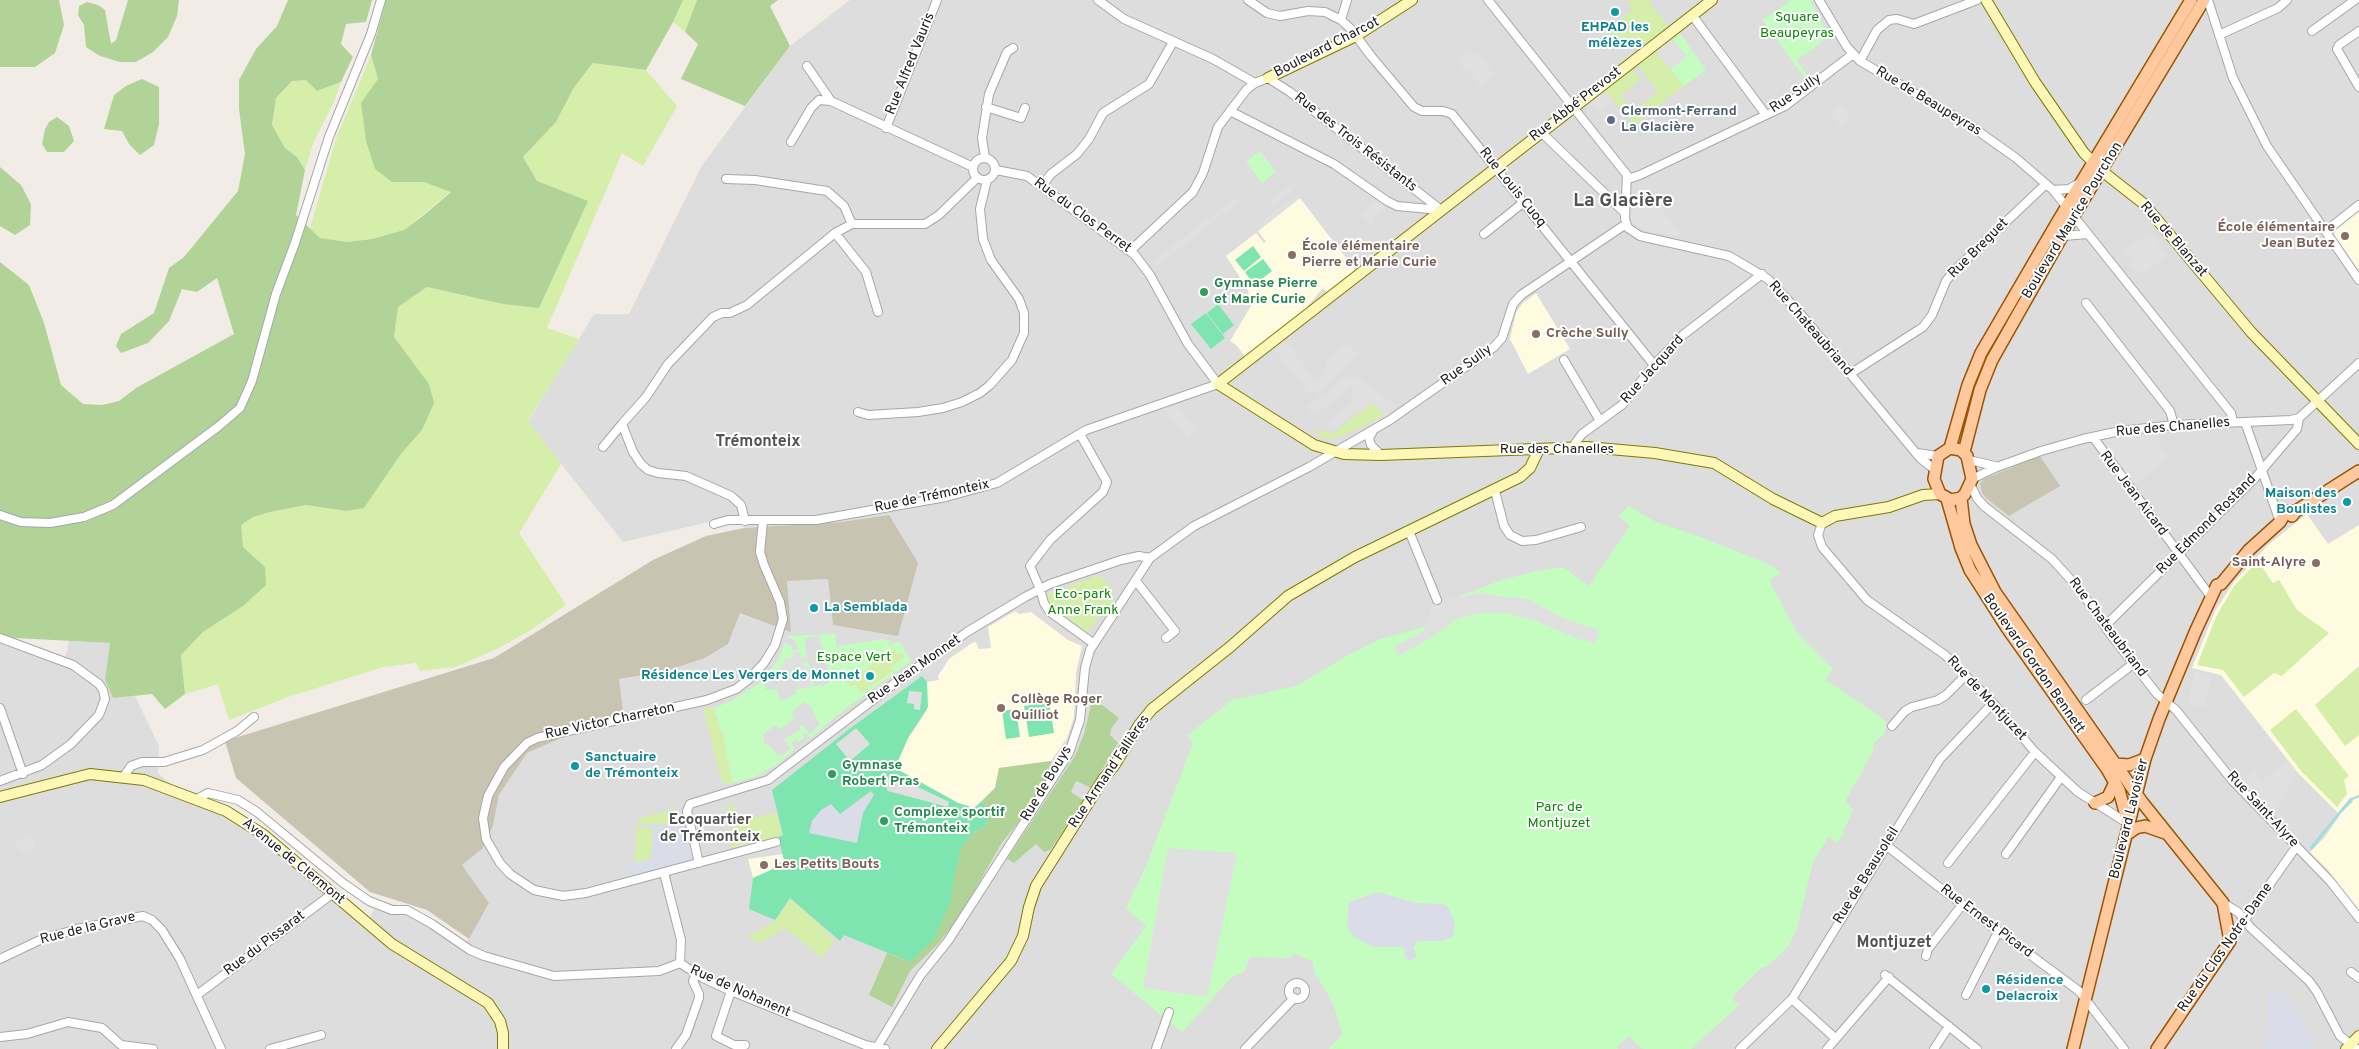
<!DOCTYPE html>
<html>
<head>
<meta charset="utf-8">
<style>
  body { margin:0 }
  canvas { display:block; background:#f1ece6 }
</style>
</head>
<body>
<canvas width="2359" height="1049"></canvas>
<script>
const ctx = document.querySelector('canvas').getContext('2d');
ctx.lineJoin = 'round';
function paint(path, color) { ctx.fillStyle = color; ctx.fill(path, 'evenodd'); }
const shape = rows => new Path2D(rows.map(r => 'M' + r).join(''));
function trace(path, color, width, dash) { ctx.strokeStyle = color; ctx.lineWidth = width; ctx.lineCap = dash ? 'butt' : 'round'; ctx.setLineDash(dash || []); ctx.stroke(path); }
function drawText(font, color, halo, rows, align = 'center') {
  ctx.font = font + ' Overpass,sans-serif'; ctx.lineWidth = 4; ctx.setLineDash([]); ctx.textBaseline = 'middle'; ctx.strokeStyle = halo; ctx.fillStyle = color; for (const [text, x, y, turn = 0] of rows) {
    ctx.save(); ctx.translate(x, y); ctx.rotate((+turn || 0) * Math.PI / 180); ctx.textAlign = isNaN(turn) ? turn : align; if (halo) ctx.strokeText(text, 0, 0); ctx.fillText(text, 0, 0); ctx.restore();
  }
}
paint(shape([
  [850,0,2359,0,2359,1049,0,1049,0,643,64,664,69,641,111,643,105,680,113,698,135,696,159,746,158,773,177,790,241,818,369,918,379,901,407,908,465,945,489,903,462,865,482,848,493,826,499,795,527,753,623,711,619,679,663,672,705,658,728,644,740,613,786,581,828,579,833,625,898,635,889,515,841,522,744,528,739,515,623,542,528,422,594,314,629,314,701,167,790,46]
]), '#dedddd');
paint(shape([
  [1300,198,1356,271,1328,293,1323,288,1307,307,1308,308,1246,358,1236,345,1230,341,1251,306,1248,290,1226,256,1256,233,1264,243,1266,242,1258,231],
  [2359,210,2359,271,2334,235,2336,230],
  [1536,293,1570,349,1528,374,1510,339,1516,313,1522,304],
  [2307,514,2328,544,2359,525,2359,914,2328,870,2310,852,2324,838,2340,815,2298,773,2221,675,2192,668,2215,611,2234,582,2268,545],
  [1015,611,1019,614,1031,612,1068,640,1082,646,1076,673,1074,717,1067,738,1051,761,999,768,995,788,974,808,958,803,895,768,908,738,927,710,927,682,939,680,938,676,949,659,972,643,976,642,979,649,991,648,988,627],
  [783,854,784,860,771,870,753,878,748,859]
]), '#fffbe1');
paint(shape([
  [2040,456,2060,486,2009,516,1986,498,1982,493,1980,483,1984,479],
  [889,515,918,563,898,636,833,625,828,579,787,581,791,632,740,613,728,644,705,658,663,672,619,679,623,711,527,753,499,795,493,826,482,849,462,865,489,903,469,939,427,910,370,892,236,778,225,741,494,658,653,560,706,536,744,528,841,522]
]), '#c7c4b1');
paint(shape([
  [683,0,697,0,685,32,673,22],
  [1627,0,1652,0,1649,2,1668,26,1646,43,1626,38,1618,43,1608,29,1632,10],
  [1655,51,1684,86,1634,125,1605,90,1632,69,1641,79,1621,96,1633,111,1658,92,1637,65],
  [371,55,378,79,392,182,424,182,451,191,404,230,372,239,347,242,320,238,310,228,337,136],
  [594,63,646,70,677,106,643,166,622,153,547,328,579,339,528,421,561,464,519,533,566,605,531,630,497,649,455,667,420,671,416,663,383,667,288,697,229,720,218,684,185,694,181,655,203,632,243,606,265,567,243,547,240,525,253,517,270,512,306,505,346,511,422,430,429,384,394,337,398,307,427,287,503,304,537,181,523,157,556,122,573,89],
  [306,80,317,91,341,82,334,102,314,141,305,170,297,157,285,148,272,125,276,98,292,81],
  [1372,403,1385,415,1341,437,1330,439,1317,436,1319,431,1321,430,1324,432,1327,431,1331,435],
  [2258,561,2273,583,2279,580,2297,610,2329,633,2282,676,2274,673,2244,697,2223,670,2197,665,2216,617,2234,586],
  [1096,576,1102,577,1110,585,1113,590,1113,602,1111,605,1105,606,1088,633,1049,605,1046,595],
  [883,639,892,641,888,644,890,646,896,642,901,643,911,661,849,707,838,646],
  [2359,666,2359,735,2345,746,2315,705],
  [713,707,724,741,733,783,729,784,722,783,703,709],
  [2296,709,2349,776,2344,780,2347,794,2337,807,2301,771,2270,730],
  [733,805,740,823,744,822,744,819,776,813,782,835,732,848,728,831,733,829,727,806],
  [678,808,679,826,637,823,638,819],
  [637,827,653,828,651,859,634,864],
  [790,899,819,924,834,941,822,958,785,928,759,943,748,937,773,923]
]), '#d5eea9');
paint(shape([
  [0,0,59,0,64,25,55,53,35,67,0,67],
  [128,0,179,0,177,16,168,37,153,52,136,62,120,62,100,56,86,47,84,25,78,15,79,6,87,2,98,5,105,10,111,44,116,40],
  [288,0,372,0,366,22,346,24,341,44,353,57,341,82,317,91,306,80,292,81,276,98,272,125,285,148,297,157,305,170,296,215,320,238,347,242,372,239,404,230,424,215,451,192,424,182,392,182,375,169,366,141,361,103,378,79,371,55,386,0,683,0,673,22,646,70,593,63,573,89,556,122,523,157,537,181,588,201,539,308,503,304,427,287,398,307,394,337,429,384,434,403,422,430,400,455,364,508,346,511,306,505,270,512,253,517,241,525,243,547,265,567,266,585,243,606,203,632,181,655,185,694,165,709,152,694,113,698,105,680,110,643,15,638,0,634,0,262,29,285,44,323,61,385,83,404,102,405,119,401,136,388,234,334,217,278,197,292,182,289,169,321,148,343,121,353,116,346,121,334,154,313,169,268,184,257,238,191,245,154,239,109,239,80,256,49,277,26],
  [697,0,778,0,770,6,790,46,745,106,681,79,698,44,685,32],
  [142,79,159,87,159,124,154,145,140,155,129,144,122,131,104,129,114,95,126,86],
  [57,117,69,126,74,141,64,152,47,152,42,144,45,129,49,122],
  [0,167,21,185,31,204,30,225,15,235,0,226],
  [1092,701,1102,705,1119,718,1111,729,1110,735,1118,743,1091,788,1076,781,1071,792,1084,801,1050,850,1044,852,1036,844,1014,863,1007,859,1075,756,1084,734],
  [1051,761,1052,775,1044,790,1001,844,963,911,939,943,910,971,892,1007,869,995,887,953,910,962,956,868,962,846,973,833,985,826,991,815,982,801,995,788,999,768]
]), '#b2d398');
paint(shape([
  [1792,0,1810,0,1830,36,1797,60,1810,79,1807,81,1762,20],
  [1679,32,1706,70,1684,86,1671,69,1692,52,1686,56,1672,38],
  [1260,151,1276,172,1262,183,1246,162],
  [1628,506,1656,522,1692,534,1767,563,1778,571,1780,574,1772,578,1770,582,1797,633,1833,669,1826,680,1879,716,1885,721,1886,728,1883,735,1874,743,1872,754,1845,801,1853,810,1838,843,1828,837,1813,862,1797,928,1788,947,1766,967,1762,967,1731,998,1739,1005,1691,1049,1643,1049,1629,1037,1618,1045,1618,1049,1328,1049,1343,1034,1332,1001,1314,972,1313,962,1294,953,1292,957,1285,958,1250,957,1244,972,1231,978,1182,1032,1111,974,1146,926,1126,908,1147,864,1193,743,1187,736,1232,700,1297,686,1350,654,1378,640,1426,626,1439,604,1502,580,1536,571,1563,567,1589,586,1630,526,1619,516],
  [835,634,843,685,838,646,883,639,892,641,888,644,890,646,896,642,901,643,911,661,848,707,810,738,805,732,802,735,804,738,799,742,796,739,791,743,795,749,776,765,755,777,733,783,724,740,714,708,731,701,758,684,778,660,785,643,791,646,793,651,798,650,796,642,787,636],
  [819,636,828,670,826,671,829,683,821,687,821,684,814,686,805,648,805,638],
  [894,649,897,654,901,652,904,658,891,667,893,671,861,693,855,684,850,687,847,682],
  [799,652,803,667,808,666,806,678,793,668,780,671,780,666,794,656,793,653],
  [792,668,798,690,795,691,796,694,780,701,777,689,766,690,764,683,773,680,771,680,771,674],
  [805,702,813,709,812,710,820,724,810,734,802,725,799,727,800,730,784,739,791,748,784,754,777,755,768,744,766,746,763,742,765,740,762,735,775,725,780,728,779,730,795,718,791,716,793,714,792,712]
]), '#c5fdc1');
paint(shape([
  [1253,246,1261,257,1244,271,1235,260],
  [1263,259,1272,271,1254,285,1245,272],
  [1218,304,1234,325,1223,334,1207,313],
  [1206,313,1225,338,1211,349,1191,324],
  [922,676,927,682,928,707,908,738,895,768,958,803,974,808,982,801,991,815,985,826,973,833,962,846,956,868,950,904,933,940,910,962,844,935,840,941,790,898,775,920,749,909,753,878,771,870,784,860,778,837,783,835,772,790,852,727],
  [1049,702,1054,733,1029,737,1024,706],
  [1016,709,1020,737,1006,739,1002,711]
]), '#7fe5b0');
paint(shape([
  [1671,38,1686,57,1671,69,1656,50],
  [1471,48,1476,56,1479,54,1495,75,1480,86,1468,69,1465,71,1456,58],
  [1604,89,1614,103,1600,113,1594,105,1590,108,1585,102],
  [1841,103,1851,117,1840,126,1829,111],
  [1293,183,1296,187,1273,206,1269,201],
  [1640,184,1682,233,1678,236,1643,230,1634,224,1630,218,1630,207],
  [1297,195,1300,198,1258,231,1255,227],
  [1235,197,1239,202,1156,267,1152,262],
  [1378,200,1387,206,1373,216,1376,220,1370,225,1361,213],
  [2151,233,2168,255,2143,275,2141,271,2136,275,2128,265,2132,260,2123,251],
  [1284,340,1316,380,1324,373,1327,362,1347,343,1359,354,1318,396,1314,391,1310,395,1273,348],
  [1351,376,1358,378,1398,406,1386,416,1371,402,1331,432,1325,425,1353,402,1350,397,1356,392,1350,388,1314,416,1307,407,1343,379],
  [1176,404,1197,427,1188,439,1164,409],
  [2151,430,2169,458,2133,485,2099,440],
  [1480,592,1498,596,1528,599,1565,619,1597,629,1599,631,1598,638,1594,643,1579,639,1533,620,1507,613,1482,613,1459,618,1433,637,1398,656,1394,647,1424,631,1433,604],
  [799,651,801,658,807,657,808,662,802,664,803,667,808,666,810,675,806,676,810,676,812,686,799,690,793,668,780,671,780,666,785,664,783,659,794,657,793,653],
  [2194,671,2211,676,2204,707,2189,704],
  [909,691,922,692,920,710,914,709,914,704,907,703],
  [856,728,870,744,850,761,836,744],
  [2288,760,2298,773,2273,814,2245,785,2253,770,2262,780],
  [891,774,949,802,948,807,888,791,885,785],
  [30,834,36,847,22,853,14,842],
  [1168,848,1237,853,1207,997,1143,988]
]), '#e0e0e0');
paint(shape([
  [871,791,874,795,863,813,857,843,809,833,812,821,821,810,831,804,840,814],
  [690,804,687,811,699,863,627,882,628,865,651,859,653,824,679,826,678,808],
  [1378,892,1416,903,1444,904,1449,908,1455,925,1453,937,1441,941,1418,941,1413,947,1417,956,1411,961,1405,958,1405,950,1402,947,1374,947,1356,938,1348,929,1347,924,1349,902],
  [2281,991,2298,1011,2314,1040,2311,1049,2263,1049,2269,1021,2269,992]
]), '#dadce7');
paint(shape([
  [2351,797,2353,801,2341,813,2312,850,2309,848]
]), '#a4dce2');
trace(shape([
  [2350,800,2359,796]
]), '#a4dce2', 2);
const street = shape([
  [1098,0,1124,19,1213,59,1255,83],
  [1248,0,1267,13,1280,16,1308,11,1325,12,1341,20,1351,29,1371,56,1414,107,1422,111,1443,111,1452,114,1654,365],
  [1488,0,1627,175,1625,219,1628,228,1640,236,1729,256,1768,279,1799,312,1920,458,1934,469],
  [1819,0,1847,47,1860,61,1971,126,2016,158,2053,190,2231,413,2233,422],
  [2208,0,2233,78,2267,146,2359,280],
  [1692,15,1766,115],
  [1341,20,1347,0],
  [2312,31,2355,0],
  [2359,31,2339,45,2337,49,2359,87],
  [2219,35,2278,8,2287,0],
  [1860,61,1877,30,1889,20,1897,19,1914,24,1977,0],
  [807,66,831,101,973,167],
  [986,107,1021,118,1025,108],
  [1230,111,1334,164,1387,201,1397,206,1441,210],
  [886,128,937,0],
  [1542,133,1625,213],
  [791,142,811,108,819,100,831,101],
  [985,157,982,138,989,94,1007,52,1013,48],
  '973 169a11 11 0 1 1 22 0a11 11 0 1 1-22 0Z',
  [726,179,755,180,827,191,844,206,852,224],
  [1628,179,1640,175,1785,106,1853,54],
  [1042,186,1051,174,1077,154,1089,139,1103,113,1149,84,1173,42],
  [2053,190,2069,189,2081,182],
  [2326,231,2359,205],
  [835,233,866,272,878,312],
  [1484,234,1524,202],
  [2063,236,2088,234],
  [1130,251,1193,192,1203,173,1218,127,1247,89,1255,83,1268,78,1290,92,1441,210],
  [2086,303,2170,411,2174,425],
  [1564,360,1600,421],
  [1850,374,1923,327,1932,315,1946,281,1955,270,2046,184],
  [858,412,868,415,918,412,943,408,962,402,980,393,990,385,1012,360,1024,333,1024,313,1019,299,991,260,983,239,980,209,987,180],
  [2245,422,2280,522],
  [1373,431,1369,438,1371,445,1381,455],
  [1080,434,1107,482,1103,492,1050,540,1030,566,1040,589,1044,603,1050,612,1093,643],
  [2093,437,2211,597],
  [603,447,622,424],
  [1571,449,1582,434,1622,405,1654,365,1683,335,1762,274],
  [1917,453,1938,456],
  [1969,460,1995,466],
  [1972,479,1997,467,2041,451,2083,439,2120,431,2174,425,2291,420,2299,418,2359,363],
  [1970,484,1977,498,1984,506,2052,559,2080,590,2111,635,2157,694,2176,710,2232,780,2330,881,2359,918],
  [1495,491,1504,526,1510,535,1522,541,1536,540,1581,527],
  [0,515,21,522,50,523,84,517,113,505,219,426,240,408,252,381,276,294,295,243,329,137,371,34,381,0],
  [745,521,741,505,731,496,686,476,658,473,648,470,641,464,633,452,622,424,646,397,668,364,713,317,722,313,730,313,747,305,835,233,852,224,925,224,939,215,977,178],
  [763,521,760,552,764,565,780,602,783,619,775,645,764,663,749,679,736,689,707,700,537,738,527,743,504,767,488,796,483,818,486,839,500,863,510,874,534,890,563,896,586,893,776,842],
  [1822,523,1818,535,1822,547,1867,600,1945,655,1993,703,2035,752,2078,792,2129,824],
  [714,524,728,520,816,520,946,497,997,483,1086,430,1218,384,1188,344,1150,275,1135,255,1027,176,996,170],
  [1409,531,1437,600],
  [1136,581,1175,631,1166,638],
  [2105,626,2255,478,2297,429,2299,418],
  [0,638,73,665,99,684,103,690,105,699,99,715,71,744,42,765,0,781],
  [2086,700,2133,664],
  [0,708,23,774],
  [1892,726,1905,711,1912,707,1938,700,1946,695,1965,676],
  [124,776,131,766,142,762,164,762,203,750,237,731,254,717],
  [197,799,208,793,238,800,257,812,343,883,369,901,392,910,407,910,432,924,470,950,484,956,554,976,659,971,680,963],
  [1886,845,1935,884,2079,991,2124,1049],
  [2006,854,2061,777],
  [699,863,687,811,690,804,768,780,895,683,967,632,1025,597,1050,584,1121,560,1139,556,1150,558],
  [1948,863,2035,752],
  [664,873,681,940,680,963],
  [2223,903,2238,912,2251,928,2309,981,2317,992,2340,1036,2357,1049],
  [2230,941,2296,847],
  [1926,956,1928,949,1962,905],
  [0,959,40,940,77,929,143,916,152,920,162,930,180,959,221,1049],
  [680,963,703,978,731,991,865,1045,885,1049],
  [2351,972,2359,978],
  [1885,975,1977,1049],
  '1289 991a8 8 0 1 1 16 0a8 8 0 1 1-16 0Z',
  [731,991,716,1036,734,1045,745,1045],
  [197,995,332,894],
  [1966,995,1998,932],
  [1792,999,1835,1038],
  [0,1037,27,1034,68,1022,102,1028,121,1045,153,1049],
  [270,1049,321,1035],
  [676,1049,686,1035,699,998,699,994,693,981,696,974],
  [876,1049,920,976,948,941,1069,753,1080,720,1085,668,1090,650,1150,558,1194,526,1309,467,1390,420,1494,347,1502,338,1513,304,1521,295,1626,224],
  [1156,1049,1169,1012],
  [1245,1049,1294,998],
  [1740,1049,1792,999,1940,759,1993,703],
  [1827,1049,1889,977],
  [1934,1049,1949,1026]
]);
const secondary = shape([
  [1712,0,1218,384,1314,445,1344,454,1381,455,1587,447,1655,453,1714,463,1773,499,1822,523,1835,516,1889,507,1923,495,1940,494],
  [1986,0,2035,82,2084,153,2102,171,2144,204,2251,332,2359,444],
  [1268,78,1356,36,1412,0],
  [0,797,90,774,144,780,226,811,264,835,392,944,488,1003,500,1021,503,1033,503,1049],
  [937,1049,1011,961,1023,936,1029,907,1036,886,1104,778,1114,766,1139,725,1152,709,1230,647,1288,596,1355,557,1520,477,1530,468,1539,449],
  [2346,1049,2359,1036]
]);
const primary = shape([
  [1950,448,1968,385,1981,353,2058,221,2191,0],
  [1950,448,1961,450,1967,456,1972,479,1965,494,1961,498,1951,500,1940,494,1934,479,1938,456,1950,448],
  [1964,452,1980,390,1992,360,2069,224,2204,0],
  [1961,498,1964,524,1971,545,1995,592,2142,802,2223,903,2230,941,2157,1049],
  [1947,499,1961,548,1970,570,2007,628,2107,769,2119,790,2128,823],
  [2292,516,2296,511,2359,471],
  [2115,764,2129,765,2145,759],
  [2095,803,2108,797,2115,782],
  [2126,835,2136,828,2145,826,2165,833],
  [2073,1049,2145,759,2159,719,2196,630,2217,585,2221,584,2249,550,2280,522,2284,515,2289,511,2296,511]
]);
trace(street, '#a7a7a7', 10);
trace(secondary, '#7e7b00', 12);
trace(primary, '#9c5400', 14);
trace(street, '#fff', 8);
trace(secondary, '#fef8b8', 10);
trace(primary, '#ffc89d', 11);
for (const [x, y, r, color] of [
  [1615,12,5,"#0f9aa8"],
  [1611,120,5,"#5c6f8a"],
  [2345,236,5,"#8d6e63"],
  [1292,255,5,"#8d6e63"],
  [1204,292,5,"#2e9e5b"],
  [1536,334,5,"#8d6e63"],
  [2347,502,5,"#0f9aa8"],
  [2316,563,5,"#8d6e63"],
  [814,608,5,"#0f9aa8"],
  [870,676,5,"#0f9aa8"],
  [1001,708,5,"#8d6e63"],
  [575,766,5,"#0f9aa8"],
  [832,774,5,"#2e9e5b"],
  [884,821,5,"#2e9e5b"],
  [764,865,5,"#8d6e63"],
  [1986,989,5,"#0f9aa8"]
]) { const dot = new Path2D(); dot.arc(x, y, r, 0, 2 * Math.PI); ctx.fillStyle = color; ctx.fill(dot); trace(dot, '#fff', 2); }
drawText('14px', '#0b8904', '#fff', [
  ["Square",1797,18],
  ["Beaupeyras",1797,34],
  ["Eco-park",1083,595],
  ["Anne Frank",1083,611],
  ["Espace Vert",854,658],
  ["Parc de",1559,808],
  ["Montjuzet",1559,824]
]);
drawText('bold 14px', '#0d838f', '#fff', [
  ["EHPAD les",1615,28,"center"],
  ["mélèzes",1615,44,"center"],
  ["Maison des",2337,494,"right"],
  ["Boulistes",2337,510,"right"],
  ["La Semblada",824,608],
  ["Résidence Les Vergers de Monnet",860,676,"right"],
  ["Sanctuaire",585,758],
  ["de Trémonteix",585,774],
  ["Résidence",1996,981],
  ["Delacroix",1996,997]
], 'left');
drawText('14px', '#202020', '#fff', [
  ["Boulevard Charcot",1327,48,-27],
  ["Rue Alfred Vauris",911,64,-68],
  ["Rue Sully",1796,94,-34],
  ["Rue de Beaupeyras",1928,102,31],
  ["Rue Abbé Prevost",1576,105,-38],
  ["Rue des Trois Résistants",1355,143,38],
  ["Rue Louis Cuoq",1512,188,51],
  ["Rue du Clos Perret",1082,216,36],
  ["Boulevard Maurice Pourchon",2073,221,-59],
  ["Rue de Blanzat",2173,240,49],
  ["Rue Breguet",1979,249,-45],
  ["Rue Chateaubriand",1810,329,49],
  ["Rue Sully",1467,366,-36],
  ["Rue Jacquard",1653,370,-48],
  ["Rue des Chanelles",2173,428,-5],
  ["Rue des Chanelles",1557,450],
  ["Rue Jean Aicard",2133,494,53],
  ["Rue de Trémonteix",932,497,-12],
  ["Rue Edmond Rostand",2207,525,-45],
  ["Rue Chateaubriand",2107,628,53],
  ["Boulevard Gordon Bennett",2033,664,55],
  ["Rue Jean Monnet",915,670,-35],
  ["Rue de Montjuzet",1986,699,47],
  ["Rue Victor Charreton",610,722,-12],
  ["Rue Armand Fallières",1110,772,-56],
  ["Rue de Bouys",1047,784,-59],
  ["Rue Saint-Alyre",2262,810,47],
  ["Boulevard Lavoisier",2130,819,-76],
  ["Avenue de Clermont",293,862,39],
  ["Rue de Beausoleil",1867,876,-58],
  ["Rue Ernest Picard",1986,922,37],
  ["Rue de la Grave",88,929,-14],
  ["Rue du Pissarat",265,944,-37],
  ["Rue du Clos Notre-Dame",2226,948,-55],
  ["Rue de Nohanent",740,992,24]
]);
drawText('bold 14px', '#4e5e75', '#fff', [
  ["Clermont-Ferrand",1621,112],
  ["La Glacière",1621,128]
], 'left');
drawText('bold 14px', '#785e54', '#fff', [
  ["École élémentaire",2335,228,"right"],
  ["Jean Butez",2335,244,"right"],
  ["École élémentaire",1302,247],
  ["Pierre et Marie Curie",1302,263],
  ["Crèche Sully",1546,334],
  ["Saint-Alyre",2306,563,"right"],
  ["Collège Roger",1011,700],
  ["Quilliot",1011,716],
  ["Les Petits Bouts",774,865]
], 'left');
drawText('bold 14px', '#27864d', '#fff', [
  ["Gymnase Pierre",1214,284],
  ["et Marie Curie",1214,300],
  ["Gymnase",842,766],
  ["Robert Pras",842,782],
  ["Complexe sportif",894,813],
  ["Trémonteix",894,829]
], 'left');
drawText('bold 15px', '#535353', '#fff', [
  ["Ecoquartier",710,821],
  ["de Trémonteix",710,838]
]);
drawText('bold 16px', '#535353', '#fff', [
  ["Trémonteix",758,443],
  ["Montjuzet",1894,944]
]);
drawText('bold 19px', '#535353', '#fff', [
  ["La Glacière",1623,202]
]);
</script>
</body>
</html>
